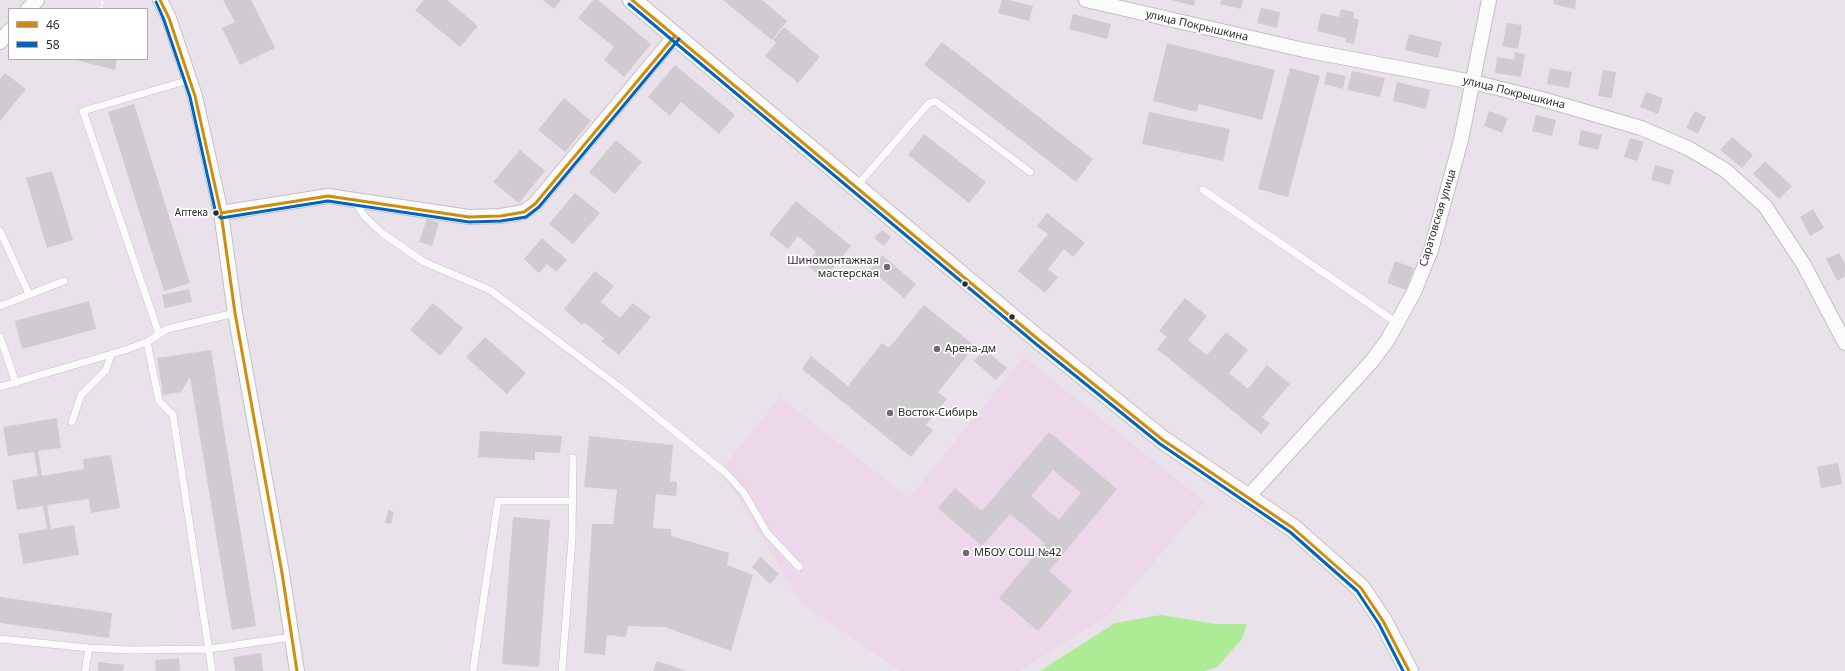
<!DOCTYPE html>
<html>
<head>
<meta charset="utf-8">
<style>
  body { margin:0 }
  #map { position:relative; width:1845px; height:671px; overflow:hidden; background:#eae2ea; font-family:"Noto Sans",sans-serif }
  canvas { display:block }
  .legend { position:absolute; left:8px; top:8px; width:140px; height:52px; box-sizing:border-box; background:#fff; border:1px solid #ababab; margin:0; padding:5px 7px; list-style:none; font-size:12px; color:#2c2c2c }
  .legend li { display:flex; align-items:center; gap:8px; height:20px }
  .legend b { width:20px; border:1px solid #ababab }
</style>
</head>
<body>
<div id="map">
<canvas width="1845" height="671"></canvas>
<ul class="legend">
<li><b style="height:5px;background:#ce8e09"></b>46</li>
<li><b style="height:5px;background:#0065bd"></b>58</li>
</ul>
</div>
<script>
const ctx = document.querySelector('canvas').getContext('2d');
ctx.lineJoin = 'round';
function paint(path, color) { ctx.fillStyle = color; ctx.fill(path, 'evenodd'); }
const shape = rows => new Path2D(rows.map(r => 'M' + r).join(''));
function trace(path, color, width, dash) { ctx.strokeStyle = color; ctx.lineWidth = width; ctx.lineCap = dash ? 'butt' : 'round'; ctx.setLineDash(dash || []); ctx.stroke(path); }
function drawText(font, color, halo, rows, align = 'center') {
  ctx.font = font + ' "Noto Sans",sans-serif'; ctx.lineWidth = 3.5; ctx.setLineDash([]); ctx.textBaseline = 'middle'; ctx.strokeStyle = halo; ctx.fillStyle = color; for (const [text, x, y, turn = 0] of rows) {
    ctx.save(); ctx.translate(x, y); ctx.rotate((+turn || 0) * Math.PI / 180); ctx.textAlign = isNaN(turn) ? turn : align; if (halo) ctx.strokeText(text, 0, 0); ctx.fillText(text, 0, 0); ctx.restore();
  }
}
paint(shape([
  [1024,357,1205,502,1109,615,1019,671,901,671,802,604,721,470,780,397,909,498]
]), '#edd7ea');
paint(shape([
  [1161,615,1216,624,1247,624,1242,639,1217,667,1204,671,1040,671,1115,623]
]), '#adec95');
paint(shape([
  [223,0,251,0,275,48,240,65,222,28,235,22],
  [424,0,447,0,478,26,460,47,415,10],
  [543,0,561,0,554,9],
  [593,0,598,0,651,44,624,77,604,60,614,47,578,18],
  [723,0,762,0,787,21,772,40],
  [1002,0,1009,0,1033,6,1029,21,998,13],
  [1171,0,1195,0,1194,6],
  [1221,0,1243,0,1241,9,1220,4],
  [1554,0,1576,0,1575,9,1553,4],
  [1261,8,1280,12,1277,28,1257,23],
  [1341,9,1354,12,1353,18,1359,20,1354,44,1345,42,1346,38,1317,31,1321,13,1339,17],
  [1073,14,1111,24,1107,39,1069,29],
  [1507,23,1522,25,1518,49,1502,46],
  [784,27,820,57,798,83,765,56,776,43,773,40],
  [1409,34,1442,42,1438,58,1405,50],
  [942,42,1093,159,1076,182,924,65],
  [1167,43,1275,70,1262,120,1199,104,1197,112,1153,101],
  [1515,52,1525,54,1521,77,1495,73,1497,57,1514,60],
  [72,59,117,59,115,70],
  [675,65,735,115,719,134,681,102,670,116,648,97],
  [1290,68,1320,76,1288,197,1258,189],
  [1550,68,1572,72,1569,88,1547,84],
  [1603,70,1616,72,1612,98,1598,96],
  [1352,71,1385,78,1380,97,1347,90],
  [1327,72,1346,76,1343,89,1324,84],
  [5,73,26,89,0,121,0,79],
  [1397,82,1430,90,1426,109,1393,101],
  [1646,92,1663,98,1658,114,1640,107],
  [564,98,591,121,565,152,538,130],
  [134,104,190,283,164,291,108,112],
  [1489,111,1508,118,1502,133,1484,126],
  [1695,111,1706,117,1698,134,1686,128],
  [1149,112,1230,129,1223,161,1142,144],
  [1536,115,1556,120,1552,136,1532,131],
  [1581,130,1602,135,1598,150,1578,145],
  [924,134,986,182,969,203,908,155],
  [1732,137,1753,155,1742,168,1720,150],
  [1630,138,1644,142,1637,161,1624,157],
  [616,140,642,162,615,194,589,172],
  [520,150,545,171,519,203,493,182],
  [1765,161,1792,186,1779,199,1753,174],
  [1655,165,1674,170,1670,185,1651,180],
  [52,171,73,240,47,248,26,178],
  [575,193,600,213,573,244,549,224],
  [796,201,851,246,824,279,806,264,816,252,798,236,788,249,769,234],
  [1813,209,1824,228,1810,236,1800,217],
  [1047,213,1085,243,1073,257,1064,249,1048,269,1058,277,1045,293,1018,271,1048,234,1037,226],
  [427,218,439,223,432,246,419,242],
  [882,230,891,237,884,246,874,238],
  [542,238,567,260,556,272,547,264,539,273,524,259],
  [1839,253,1845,264,1845,276,1837,281,1826,259],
  [882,255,916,284,904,298,870,269],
  [1395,261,1414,268,1406,290,1387,283],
  [595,271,614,286,601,302,620,318,633,303,651,317,619,355,601,341,604,338,584,322,582,325,564,309],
  [189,289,192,302,165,308,162,295],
  [1185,298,1207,316,1188,340,1207,355,1226,332,1248,350,1229,373,1248,389,1267,365,1290,384,1262,417,1270,423,1261,434,1157,349,1167,337,1159,331],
  [89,301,96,329,22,349,15,321],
  [433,303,463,328,440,356,410,330],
  [924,305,975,346,938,392,947,399,926,425,933,430,911,457,802,369,811,356,848,386,882,343,889,348],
  [485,337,526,373,507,394,466,357],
  [984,349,1007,368,996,380,974,361],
  [211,350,256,626,232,630,190,377,181,392,163,395,157,358],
  [57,418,61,448,38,451,42,476,84,469,83,459,111,455,120,508,91,513,89,499,47,505,51,529,74,525,79,555,23,564,18,534,47,529,43,506,17,510,12,480,38,476,34,452,8,456,3,427],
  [480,431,562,436,560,453,535,452,535,460,478,457],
  [1049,432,1117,489,1049,571,1072,591,1038,631,999,598,1045,543,1010,514,982,546,938,508,955,488,982,511],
  [1053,470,1081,493,1059,520,1031,496],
  [589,436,673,445,670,481,677,482,676,496,656,494,653,528,671,529,671,536,729,553,727,565,753,575,731,651,665,627,628,626,626,637,607,635,605,655,584,653,592,524,613,524,617,490,584,487],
  [1838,463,1842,484,1821,488,1817,467],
  [388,510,394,512,391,524,385,523],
  [513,517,550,520,539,667,502,664],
  [761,557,779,574,770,584,752,567],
  [0,597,112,613,109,638,0,623],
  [261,653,263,671,235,671,233,657],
  [179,658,180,671,156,671,155,660],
  [657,661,686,671,653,671],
  [98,662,124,665,123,671,98,671]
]), '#d0cbd0');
const service = shape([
  [856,187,928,104,935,101,1030,172],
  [1203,190,1397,323],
  [355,201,364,216,382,233,424,262,490,290,622,389,726,473,744,493,767,533,799,567],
  [0,231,29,294],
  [0,306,64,281],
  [159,334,83,111,189,80],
  [0,337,16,383],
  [147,342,159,401,173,415,212,671],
  [0,387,125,350,147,342,167,329,235,313],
  [72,422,81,395,106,370,111,354],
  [0,639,89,648,130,650,209,649,291,637],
  [85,671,89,648],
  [473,671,498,501,573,501],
  [562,671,572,539,573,458]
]);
const minor = shape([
  [160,0,169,18,195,96,221,213,235,313,282,573,297,671],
  [1086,0,1304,50,1473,82,1542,99,1641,128,1688,148,1725,170,1765,206,1804,265,1845,343],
  [28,9,37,0],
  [0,42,9,31],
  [221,213,328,196,469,217,501,216,524,212,535,204,675,36],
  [1247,498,1372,361,1387,341,1414,292,1431,250,1461,140,1489,0]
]);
const tertiary = shape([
  [632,0,1039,340,1163,440,1293,528,1361,588,1383,621,1409,671]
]);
trace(service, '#c2c1c2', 8);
trace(minor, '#c2c1c2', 16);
trace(tertiary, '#c2c1c2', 20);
trace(shape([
  [101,9,103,0]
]), '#fcfbfc', 2.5, [3, 2]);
trace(service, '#fcfbfc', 7);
trace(minor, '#fcfbfc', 14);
trace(tertiary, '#fcfbfc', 18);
trace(shape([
  [160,0,169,18,195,96,221,213,235,313,282,573,297,671],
  [632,0,1039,340,1163,440,1293,528,1361,588,1383,621,1409,671],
  [221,213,328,196,469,217,501,216,524,212,535,204,675,36]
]), '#ce8e09', 3);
trace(shape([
  [156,2,164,20,190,97,216,214,221,218,328,201,469,222,501,221,526,217,539,207,679,39],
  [629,4,1036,344,1160,444,1290,532,1357,591,1379,624,1403,671]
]), '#0065bd', 3);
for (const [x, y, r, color] of [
  [216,213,3.5,"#2c2c2c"],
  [887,267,4,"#6e6c6e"],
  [965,284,3.5,"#2c2c2c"],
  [1012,317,3.5,"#2c2c2c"],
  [937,349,4,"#6e6c6e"],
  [890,413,4,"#6e6c6e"],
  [966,553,4,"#6e6c6e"]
]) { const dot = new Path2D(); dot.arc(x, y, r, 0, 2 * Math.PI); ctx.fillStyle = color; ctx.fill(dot); trace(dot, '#fff', 1.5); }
drawText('10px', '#2c2c2c', '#fff', [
  ["Аптека",208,213]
], 'right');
drawText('11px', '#2c2c2c', '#fff', [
  ["улица Покрышкина",1197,26,13],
  ["улица Покрышкина",1514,93,14],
  ["Саратовская улица",1438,218,-73]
]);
drawText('11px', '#2c2c2c', '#fff', [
  ["Шиномонтажная",879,261,"right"],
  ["мастерская",879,274,"right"],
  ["Арена-дм",945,349],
  ["Восток-Сибирь",898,413],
  ["МБОУ СОШ №42",974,553]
], 'left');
</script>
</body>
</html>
